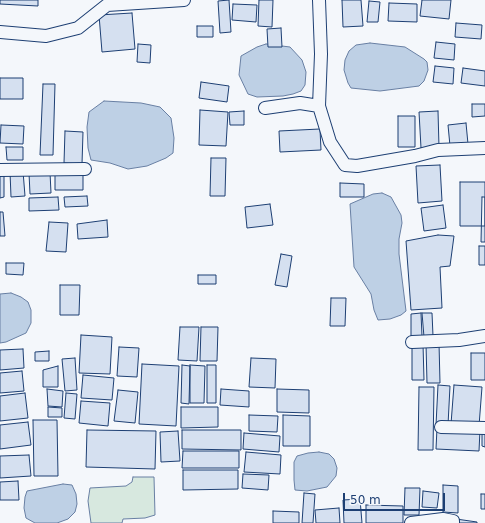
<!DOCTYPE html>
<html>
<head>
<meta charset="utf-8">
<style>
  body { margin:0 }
  #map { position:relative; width:485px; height:523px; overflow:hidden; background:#f4f7fb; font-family:"DejaVu Sans",sans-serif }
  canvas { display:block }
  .scale { position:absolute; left:343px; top:493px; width:102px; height:18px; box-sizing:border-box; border:2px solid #1d3f73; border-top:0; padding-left:5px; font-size:12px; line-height:14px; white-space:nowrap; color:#1d3f73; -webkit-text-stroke:3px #f4f7fb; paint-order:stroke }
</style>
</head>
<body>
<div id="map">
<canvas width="485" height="523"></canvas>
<div class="scale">50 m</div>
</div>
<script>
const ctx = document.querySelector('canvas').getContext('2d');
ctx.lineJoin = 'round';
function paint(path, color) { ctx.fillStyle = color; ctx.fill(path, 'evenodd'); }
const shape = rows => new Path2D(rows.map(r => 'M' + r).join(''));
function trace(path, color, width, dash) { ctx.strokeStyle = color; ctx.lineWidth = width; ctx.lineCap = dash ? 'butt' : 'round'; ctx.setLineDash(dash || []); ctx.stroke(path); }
const green = shape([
  [133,477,154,477,155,515,145,518,123,519,122,523,91,523,88,501,90,488,126,486,132,482,133,477]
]);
paint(green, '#d7e8df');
trace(green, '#687fa3', 1);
const water = shape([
  [370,43,405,47,424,59,427,62,428,70,424,81,419,86,380,91,351,88,348,83,344,70,345,60,349,51,356,45,370,43],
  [266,44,290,47,302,60,306,72,305,85,301,91,293,94,283,96,257,97,248,94,239,75,241,56,257,47,266,44],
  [104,101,141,103,160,107,171,118,174,138,173,153,166,158,147,166,128,169,110,163,91,160,88,148,87,127,89,112,104,101],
  [382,193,391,197,401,215,402,223,399,239,399,254,406,311,401,315,390,319,378,320,374,310,371,294,354,267,350,204,373,194,382,193],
  [11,293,21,297,28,302,31,310,31,323,26,333,6,342,0,343,0,294,11,293],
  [319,452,329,454,334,459,337,468,336,476,327,487,307,491,295,490,294,480,294,462,297,456,308,453,319,452],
  [63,484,72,485,76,494,77,504,75,512,68,519,57,523,35,523,26,518,24,508,25,497,27,491,63,484]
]);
paint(water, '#bed0e5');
trace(water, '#687fa3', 1);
const building = shape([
  [0,0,38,0,38,6,0,4,0,0],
  [229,0,231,32,220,33,218,1,229,0],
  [259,0,273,0,272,27,258,26,259,0],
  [342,0,361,0,363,26,343,27,342,0],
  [422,0,451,0,449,19,420,16,422,0],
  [369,1,380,2,378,22,367,22,369,1],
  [389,3,417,4,417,22,388,21,389,3],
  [233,4,257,5,256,22,232,20,233,4],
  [132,13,135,49,102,52,99,15,132,13],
  [456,23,482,25,481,39,455,37,456,23],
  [197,26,213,26,213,37,197,37,197,26],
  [281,28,282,47,268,47,267,29,281,28],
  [436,42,455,44,454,60,434,58,436,42],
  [138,44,151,45,150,63,137,62,138,44],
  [435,66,454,68,453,84,433,82,435,66],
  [463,68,485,71,485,86,461,83,463,68],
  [0,78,23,78,23,99,0,99,0,78],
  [201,82,229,86,227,102,199,98,201,82],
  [43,84,55,84,53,155,40,155,43,84],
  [472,104,485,104,485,116,472,117,472,104],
  [200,110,228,112,226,146,199,145,200,110],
  [244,111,244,125,230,125,229,112,244,111],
  [438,111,439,147,421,148,419,112,438,111],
  [398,116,415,116,415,147,398,147,398,116],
  [466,123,468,144,450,146,448,125,466,123],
  [1,125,24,126,23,144,0,143,1,125],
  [320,129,321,150,280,152,279,131,320,129],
  [65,131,83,132,82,164,64,163,65,131],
  [6,147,23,147,23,160,7,160,6,147],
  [211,158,226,158,225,196,210,196,211,158],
  [440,165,442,201,418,203,416,166,440,165],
  [23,171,25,196,11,197,10,172,23,171],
  [0,172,4,172,4,197,0,198,0,172],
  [50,172,51,193,30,194,29,173,50,172],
  [55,172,83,172,83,190,55,190,55,172],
  [460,182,485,182,485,226,460,226,460,182],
  [340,183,364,184,364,197,340,197,340,183],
  [87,196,88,206,65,207,64,197,87,196],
  [58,197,59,210,29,211,29,198,58,197],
  [482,197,485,197,485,242,481,242,482,197],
  [270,204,273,225,247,228,245,207,270,204],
  [443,205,446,228,424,231,421,208,443,205],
  [0,212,3,212,5,236,0,236,0,212],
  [107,220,108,237,78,239,77,224,107,220],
  [49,222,68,223,66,252,46,251,49,222],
  [438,235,454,236,450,266,440,267,442,308,411,310,406,241,438,235],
  [479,246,485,246,485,265,479,265,479,246],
  [281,254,292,256,287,287,275,285,281,254],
  [6,263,24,263,23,275,6,274,6,263],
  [198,275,216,275,216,284,198,284,198,275],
  [60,285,80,285,79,315,60,315,60,285],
  [331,298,346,298,345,326,330,326,331,298],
  [421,313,422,336,411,336,411,314,421,313],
  [422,313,432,313,433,336,424,337,422,313],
  [180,327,199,327,197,361,178,360,180,327],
  [201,327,218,327,217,361,200,361,201,327],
  [81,335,112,337,110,374,79,373,81,335],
  [439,343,440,383,427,383,426,344,439,343],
  [412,344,423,344,424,380,412,380,412,344],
  [119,347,139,348,137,377,117,376,119,347],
  [23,349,24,368,0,370,0,350,23,349],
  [49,351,49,361,35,361,35,352,49,351],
  [471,353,485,353,485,380,471,380,471,353],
  [75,358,77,390,65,391,62,359,75,358],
  [251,358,276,359,275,388,249,387,251,358],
  [142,364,179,366,176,426,139,424,142,364],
  [182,365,190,366,189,404,181,403,182,365],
  [190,365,205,366,204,403,190,403,190,365],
  [207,365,216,365,216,403,207,403,207,365],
  [58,366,58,387,43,387,43,370,58,366],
  [22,371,24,391,0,393,0,373,22,371],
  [83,375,114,378,112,400,81,398,83,375],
  [438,385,450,386,448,425,436,425,438,385],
  [454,385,482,387,479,426,451,424,454,385],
  [419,387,434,387,433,450,418,450,419,387],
  [47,389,63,391,62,407,48,406,47,389],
  [221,389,249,391,249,407,220,405,221,389],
  [277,389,309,390,309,413,277,412,277,389],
  [118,390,138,392,135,423,114,421,118,390],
  [25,393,28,418,0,421,0,396,25,393],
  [66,393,77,394,75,419,64,418,66,393],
  [81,401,110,403,108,426,79,423,81,401],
  [48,407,62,408,62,417,48,417,48,407],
  [181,407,218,407,218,427,181,428,181,407],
  [249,415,278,416,277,432,249,431,249,415],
  [283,415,310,416,310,446,283,446,283,415],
  [33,420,57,420,58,476,34,476,33,420],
  [28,422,31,445,0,449,0,425,28,422],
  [437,428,480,430,479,451,436,449,437,428],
  [87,430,156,431,155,469,86,467,87,430],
  [182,430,241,430,241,450,182,449,182,430],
  [482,430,485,430,485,447,482,446,482,430],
  [178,431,180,461,161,462,160,432,178,431],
  [244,433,280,436,279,452,243,449,244,433],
  [183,451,239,451,239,468,182,468,183,451],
  [246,452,281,455,280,474,244,472,246,452],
  [29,455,31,476,0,478,0,456,29,455],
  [183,470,238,470,238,489,183,490,183,470],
  [243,474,269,475,268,490,242,488,243,474],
  [18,481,19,500,0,500,0,482,18,481],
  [443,485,458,486,458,513,443,512,443,485],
  [405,488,420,488,419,515,404,515,405,488],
  [423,491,439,493,437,508,422,507,423,491],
  [304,493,315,494,313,523,302,523,304,493],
  [481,494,485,494,485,509,481,509,481,494],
  [360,499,362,523,344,523,343,500,360,499],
  [366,505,403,506,403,523,366,523,366,505],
  [339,508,340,523,316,523,315,510,339,508],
  [273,511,299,512,299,523,273,523,273,511],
  [456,519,477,522,477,523,456,523,456,519]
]);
paint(building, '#d5e0f0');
trace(building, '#1d3f73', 1);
const minor = shape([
  [319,0,321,54,319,106],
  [0,32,46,36,78,28,107,5,184,0],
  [265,108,300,103,319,106,330,142,345,165,357,166,415,156,438,150,485,148],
  [0,170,85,169],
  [412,342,459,340,485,336],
  [441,427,485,428],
  [411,523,443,519,453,521,453,523]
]);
trace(minor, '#1d3f73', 14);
trace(minor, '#f4f7fb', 12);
</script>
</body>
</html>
